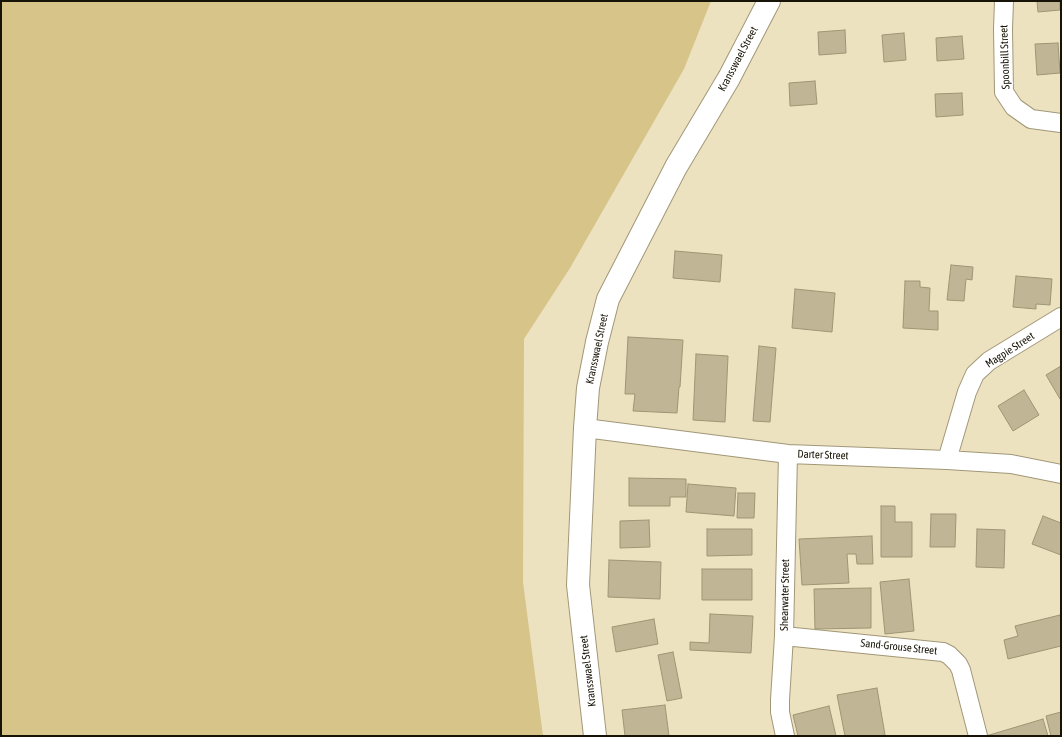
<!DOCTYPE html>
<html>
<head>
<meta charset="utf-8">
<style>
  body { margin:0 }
  #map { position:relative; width:1062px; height:737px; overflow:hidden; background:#ede2c0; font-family:"Asap Condensed",sans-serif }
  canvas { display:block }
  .frame { position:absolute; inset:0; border:2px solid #171407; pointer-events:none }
</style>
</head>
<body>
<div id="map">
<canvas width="1062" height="737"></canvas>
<div class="frame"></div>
</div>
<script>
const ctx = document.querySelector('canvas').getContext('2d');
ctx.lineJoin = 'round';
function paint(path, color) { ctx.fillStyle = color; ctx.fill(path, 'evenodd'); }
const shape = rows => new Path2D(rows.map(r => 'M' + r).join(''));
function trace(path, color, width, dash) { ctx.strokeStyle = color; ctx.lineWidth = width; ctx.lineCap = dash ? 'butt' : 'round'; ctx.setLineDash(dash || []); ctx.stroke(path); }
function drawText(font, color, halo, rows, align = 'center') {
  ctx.font = font + ' "Asap Condensed",sans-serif'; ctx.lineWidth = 3; ctx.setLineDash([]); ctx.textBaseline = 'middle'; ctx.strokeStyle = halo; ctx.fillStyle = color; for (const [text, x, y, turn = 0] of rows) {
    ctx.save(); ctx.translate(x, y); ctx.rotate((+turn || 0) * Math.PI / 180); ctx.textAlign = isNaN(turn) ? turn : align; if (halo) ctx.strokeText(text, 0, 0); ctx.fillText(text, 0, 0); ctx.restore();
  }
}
paint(shape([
  [1,1,711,1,684,69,570,268,524,339,523,582,543,736,1,736]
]), '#d6c488');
const building = shape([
  [1037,1,1060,1,1060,10,1038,12,1037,1],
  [845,30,846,53,819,55,818,32,845,30],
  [904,33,906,60,884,62,882,35,904,33],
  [962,36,964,59,937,61,936,38,962,36],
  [1058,43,1060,73,1037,75,1035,44,1058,43],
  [815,81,817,104,790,106,789,83,815,81],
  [962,93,963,115,936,117,935,94,962,93],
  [675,251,722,255,720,282,673,278,675,251],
  [951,265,973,267,972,280,966,279,964,301,947,300,951,265],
  [1016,276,1052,279,1050,305,1036,304,1036,309,1013,307,1016,276],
  [905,281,920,281,920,287,930,288,929,311,938,311,938,330,903,328,905,281],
  [795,289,835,293,832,332,792,328,795,289],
  [628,337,683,340,680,387,679,387,677,413,633,411,635,394,625,394,628,337],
  [759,346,776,348,770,422,753,421,759,346],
  [696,354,728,356,725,422,693,420,696,354],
  [1061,366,1061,399,1060,399,1046,375,1061,366],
  [1024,390,1039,415,1013,431,998,406,1024,390],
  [629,478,686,479,686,497,670,497,670,506,629,506,629,478],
  [688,484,736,488,734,516,686,512,688,484],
  [738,493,755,493,754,518,737,518,738,493],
  [881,506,895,506,895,522,912,522,912,557,881,557,881,506],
  [931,514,956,514,955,547,930,547,931,514],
  [1043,516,1061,523,1061,555,1032,544,1043,516],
  [649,520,650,547,620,548,620,521,649,520],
  [707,529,752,529,752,555,707,556,707,529],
  [977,529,1005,530,1004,568,976,567,977,529],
  [872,536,873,564,857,564,856,554,847,554,849,583,802,585,799,539,872,536],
  [609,560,661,562,660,599,608,597,609,560],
  [702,569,752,569,752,600,702,600,702,569],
  [909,579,914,631,885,634,880,582,909,579],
  [871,588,871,628,815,629,814,589,871,588],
  [710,614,753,616,751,653,690,650,690,642,709,643,710,614],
  [1060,615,1061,620,1061,646,1008,659,1004,640,1018,636,1015,626,1060,615],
  [654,619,658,644,616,652,612,627,654,619],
  [673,652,682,698,667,701,658,655,673,652],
  [877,688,885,735,878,736,845,736,837,695,877,688],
  [665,705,669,736,625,736,622,710,665,705],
  [829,706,836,736,798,736,793,715,829,706],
  [1061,712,1061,736,1051,736,1046,716,1061,712],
  [1043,719,1048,736,986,736,1043,719]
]);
paint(building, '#c0b695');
trace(building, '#9e9574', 1);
const street = shape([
  [1004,1,1003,29,1004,92,1014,107,1031,119,1061,123],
  [585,428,788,454,947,460,1011,464,1061,474],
  [947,460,967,392,975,374,989,361,1061,317],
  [784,636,943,652,949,655,958,664,961,670,978,736],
  [785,736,780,712,780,700,784,636,788,454]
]);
const secondary = shape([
  [595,736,578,585,585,428,588,388,597,342,608,299,676,167,729,78,769,1]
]);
trace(street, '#a19777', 20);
trace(secondary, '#a19777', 24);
trace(street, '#fff', 18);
trace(secondary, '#fff', 22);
drawText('11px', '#171407', '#fff', [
  ["Spoonbill Street",1005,57,-92],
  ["Kransswael Street",738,59,-62],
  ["Kransswael Street",597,349,-78],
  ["Magpie Street",1010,350,-33],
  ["Darter Street",823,455,2],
  ["Shearwater Street",785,595,-89],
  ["Sand-Grouse Street",899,647,6],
  ["Kransswael Street",588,671,-97]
]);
</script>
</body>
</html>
